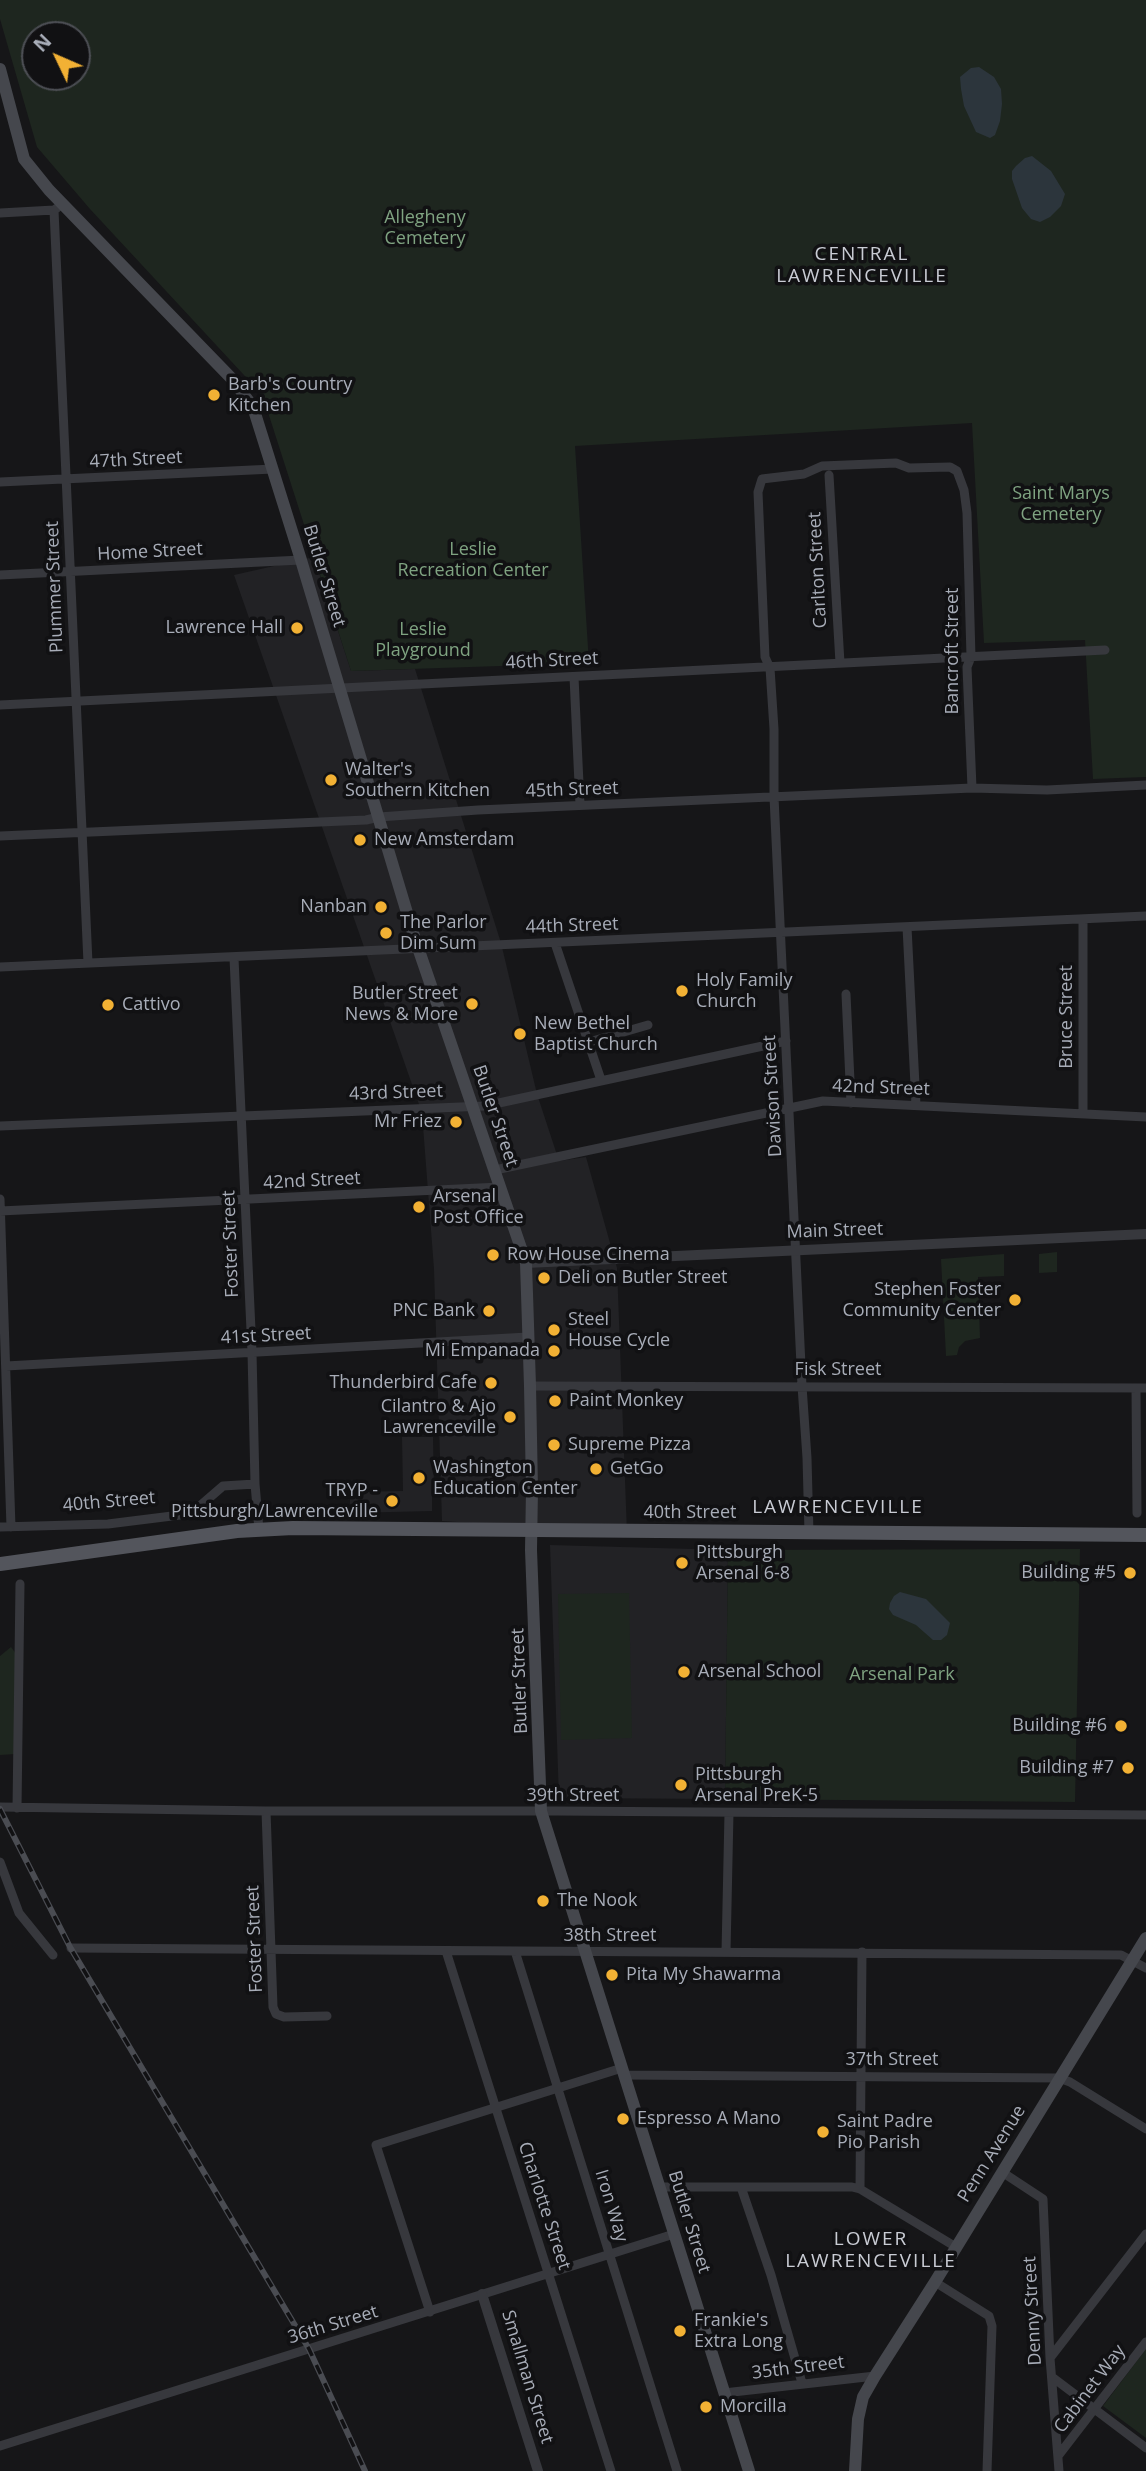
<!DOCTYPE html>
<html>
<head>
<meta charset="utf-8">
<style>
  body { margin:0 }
  #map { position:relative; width:1146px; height:2471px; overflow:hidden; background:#161618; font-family:"Open Sans",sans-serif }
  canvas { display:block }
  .north { position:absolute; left:21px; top:21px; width:70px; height:70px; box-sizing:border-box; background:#111113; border:2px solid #4d4f55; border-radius:50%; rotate:314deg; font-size:19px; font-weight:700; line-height:28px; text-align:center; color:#a8adb8 }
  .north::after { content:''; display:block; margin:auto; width:24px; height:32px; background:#f2b134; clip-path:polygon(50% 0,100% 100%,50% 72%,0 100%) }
</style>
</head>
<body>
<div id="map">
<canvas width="1146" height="2471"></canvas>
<div class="north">N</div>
</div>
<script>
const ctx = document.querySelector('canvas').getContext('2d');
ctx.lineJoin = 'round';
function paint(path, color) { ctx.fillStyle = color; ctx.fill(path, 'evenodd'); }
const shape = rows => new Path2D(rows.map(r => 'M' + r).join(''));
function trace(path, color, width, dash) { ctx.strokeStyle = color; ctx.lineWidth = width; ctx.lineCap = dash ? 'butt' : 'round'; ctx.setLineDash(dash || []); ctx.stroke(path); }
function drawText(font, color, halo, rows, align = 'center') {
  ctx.font = font + ' "Open Sans",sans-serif'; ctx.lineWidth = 7; ctx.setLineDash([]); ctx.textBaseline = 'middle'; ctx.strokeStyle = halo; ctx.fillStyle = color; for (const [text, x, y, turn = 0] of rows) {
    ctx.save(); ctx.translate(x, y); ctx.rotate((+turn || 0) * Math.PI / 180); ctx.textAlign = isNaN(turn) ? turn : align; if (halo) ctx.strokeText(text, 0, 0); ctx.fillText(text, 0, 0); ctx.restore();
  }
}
paint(shape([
  [314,557,351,671,415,669,501,943,537,1094,559,1161,586,1157,617,1268,627,1533,442,1521,434,1269,422,1113,234,575],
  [402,1437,433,1437,434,1490,432,1490,432,1511,350,1513,350,1492,403,1491],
  [550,1545,728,1550,725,1799,559,1798]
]), '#222225');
paint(shape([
  [0,0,1146,0,1146,777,1093,779,1085,640,984,643,972,423,575,446,589,663,351,671,266,406,256,388,90,209,37,147,0,19],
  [35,35,77,35,77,77,35,77],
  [1057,1252,1057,1272,1039,1273,1039,1254],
  [1004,1254,1004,1276,978,1277,980,1338,965,1341,959,1347,957,1355,946,1356,941,1259],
  [1080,1549,1075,1802,725,1799,728,1550],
  [629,1593,632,1738,561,1740,558,1594],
  [11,1647,17,1655,15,1754,0,1755,0,1656],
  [1146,2349,1146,2438,1103,2406]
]), '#1e261f');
paint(shape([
  [979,67,994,77,1001,89,1002,104,1000,121,995,135,990,138,976,132,964,106,961,89,960,77,971,68],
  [1032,156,1051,171,1065,194,1061,206,1050,217,1040,222,1031,219,1022,208,1012,179,1012,171,1016,166,1025,158],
  [900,1592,926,1599,950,1623,947,1635,941,1640,933,1640,916,1625,893,1615,889,1609,890,1603,894,1596]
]), '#2c353c');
trace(shape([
  [54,210,88,963],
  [0,213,54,210,57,208],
  [829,475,840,663],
  [0,482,273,469],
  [0,575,301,560],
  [574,677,580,805],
  [0,705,1105,650],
  [0,836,366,820,379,817,478,810,972,788,1047,790,1146,785],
  [907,927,916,1105],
  [555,943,601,1080],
  [234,958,252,1352,255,1484,259,1530],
  [0,967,1146,916],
  [846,994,851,1103],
  [589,1042,648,1025],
  [1083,1114,1083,920],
  [0,1126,485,1106,786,1041],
  [495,1170,823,1101,1146,1117],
  [0,1199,11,1527],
  [0,1211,500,1187],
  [6,1366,528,1337],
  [530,1386,1146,1388],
  [1136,1388,1137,1513],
  [0,1527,108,1524,180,1515,201,1505,223,1486,255,1484],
  [809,1533,807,1458,802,1386,774,797,774,729,770,668,765,657,758,492,762,479,804,474,822,466,896,463,909,468,950,467,957,471,964,490,967,513,971,657,967,667,972,788],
  [0,1807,266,1811,556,1811,1146,1815],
  [17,1808,20,1584],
  [266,1811,273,2007,276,2014,284,2017,327,2016],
  [0,1862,19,1913,53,1955],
  [71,1948,1121,1955,1146,1968],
  [446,1951,611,2471],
  [515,1951,677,2471],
  [726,1952,729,1813],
  [624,2075,1059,2078,1070,2082,1146,2129],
  [1002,2172,1043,2199,1050,2358,1059,2471],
  [660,2187,852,2187,860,2189,956,2247],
  [741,2187,771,2275,802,2383],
  [860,2189,862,1952],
  [935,2282,989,2316,992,2326,987,2471],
  [430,2312,376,2145,622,2068],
  [1050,2358,1146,2234],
  [1052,2377,1146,2448],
  [724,2393,875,2376],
  [0,2446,674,2234],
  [1058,2456,1146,2342]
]), '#37383d', 9);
trace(shape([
  [526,1263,1146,1234],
  [482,2294,538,2471]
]), '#37383d', 10);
trace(shape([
  [0,69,24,159,49,190,233,380,253,407,301,560,414,936,523,1254,526,1263,530,1386,532,1489,531,1550,541,1811,749,2471],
  [855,2471,858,2419,863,2397,875,2376,935,2282,1146,1938]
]), '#45474d', 12);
trace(shape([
  [0,1564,237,1531,293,1528,1146,1535]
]), '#53555c', 14);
const rail = shape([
  [0,1809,70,1947,309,2349,365,2471]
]);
trace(rail, '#4a4c52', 6);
trace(rail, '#111113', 3.5, [10]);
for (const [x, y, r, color] of [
  [214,395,7,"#f2b134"],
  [297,628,7,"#f2b134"],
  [331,780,7,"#f2b134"],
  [360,840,7,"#f2b134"],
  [381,907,7,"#f2b134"],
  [386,933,7,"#f2b134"],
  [682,991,7,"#f2b134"],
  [472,1004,7,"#f2b134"],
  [108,1005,7,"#f2b134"],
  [520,1034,7,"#f2b134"],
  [456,1122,7,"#f2b134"],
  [419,1207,7,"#f2b134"],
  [493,1255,7,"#f2b134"],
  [544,1278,7,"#f2b134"],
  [1015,1300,7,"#f2b134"],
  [489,1311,7,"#f2b134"],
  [554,1330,7,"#f2b134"],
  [554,1351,7,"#f2b134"],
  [491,1383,7,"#f2b134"],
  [555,1401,7,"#f2b134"],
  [510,1417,7,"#f2b134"],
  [554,1445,7,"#f2b134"],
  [596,1469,7,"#f2b134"],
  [419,1478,7,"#f2b134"],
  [392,1501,7,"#f2b134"],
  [682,1563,7,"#f2b134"],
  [1130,1573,7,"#f2b134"],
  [684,1672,7,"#f2b134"],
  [1121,1726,7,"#f2b134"],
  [1128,1768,7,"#f2b134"],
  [681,1785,7,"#f2b134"],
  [543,1901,7,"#f2b134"],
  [612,1975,7,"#f2b134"],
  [623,2119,7,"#f2b134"],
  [823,2132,7,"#f2b134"],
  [680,2331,7,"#f2b134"],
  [706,2407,7,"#f2b134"]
]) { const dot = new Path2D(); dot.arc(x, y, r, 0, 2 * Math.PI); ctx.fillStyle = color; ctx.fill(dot); trace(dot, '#111113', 2.5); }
drawText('18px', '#7fa381', '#111113', [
  ["Allegheny",425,218],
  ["Cemetery",425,239],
  ["Saint Marys",1061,494],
  ["Cemetery",1061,515],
  ["Leslie",473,550],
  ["Recreation Center",473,571],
  ["Leslie",423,630],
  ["Playground",423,651],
  ["Arsenal Park",902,1675]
]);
drawText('18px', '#a8adb8', '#111113', [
  ["Barb's Country",228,385],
  ["Kitchen",228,406],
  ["Lawrence Hall",283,628,"right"],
  ["Walter's",345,770],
  ["Southern Kitchen",345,791],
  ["New Amsterdam",374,840],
  ["Nanban",367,907,"right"],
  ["The Parlor",400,923],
  ["Dim Sum",400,944],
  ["Holy Family",696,981],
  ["Church",696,1002],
  ["Butler Street",458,994,"right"],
  ["News & More",458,1015,"right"],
  ["Cattivo",122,1005],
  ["New Bethel",534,1024],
  ["Baptist Church",534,1045],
  ["Mr Friez",442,1122,"right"],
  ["Arsenal",433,1197],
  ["Post Office",433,1218],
  ["Row House Cinema",507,1255],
  ["Deli on Butler Street",558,1278],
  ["Stephen Foster",1001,1290,"right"],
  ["Community Center",1001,1311,"right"],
  ["PNC Bank",475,1311,"right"],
  ["Steel",568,1320],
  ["House Cycle",568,1341],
  ["Mi Empanada",540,1351,"right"],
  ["Thunderbird Cafe",477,1383,"right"],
  ["Paint Monkey",569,1401],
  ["Cilantro & Ajo",496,1407,"right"],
  ["Lawrenceville",496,1428,"right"],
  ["Supreme Pizza",568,1445],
  ["Washington",433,1468],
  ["Education Center",433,1489],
  ["GetGo",610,1469],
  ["TRYP -",378,1491,"right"],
  ["Pittsburgh/Lawrenceville",378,1512,"right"],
  ["Pittsburgh",696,1553],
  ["Arsenal 6-8",696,1574],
  ["Building #5",1116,1573,"right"],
  ["Arsenal School",698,1672],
  ["Building #6",1107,1726,"right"],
  ["Building #7",1114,1768,"right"],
  ["Pittsburgh",695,1775],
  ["Arsenal PreK-5",695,1796],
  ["The Nook",557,1901],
  ["Pita My Shawarma",626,1975],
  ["Espresso A Mano",637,2119],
  ["Saint Padre",837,2122],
  ["Pio Parish",837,2143],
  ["Frankie's",694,2321],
  ["Extra Long",694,2342],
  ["Morcilla",720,2407]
], 'left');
drawText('18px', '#a8adb8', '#111113', [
  ["47th Street",136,460,-3],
  ["Home Street",150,552,-3],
  ["Carlton Street",818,570,-93],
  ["Butler Street",324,576,73],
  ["Plummer Street",55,587,-92],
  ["Bancroft Street",953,651,-90],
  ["46th Street",552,661,-3],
  ["45th Street",572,790,-2],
  ["44th Street",572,926,-2],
  ["Bruce Street",1067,1017,-90],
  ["42nd Street",881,1088,2],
  ["43rd Street",396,1093,-2],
  ["Davison Street",773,1096,-93],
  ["Butler Street",495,1116,71],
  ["42nd Street",312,1181,-3],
  ["Main Street",835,1231,-2],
  ["Foster Street",231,1244,-92],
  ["41st Street",266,1336,-3],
  ["Fisk Street",838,1370],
  ["40th Street",109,1502,-5],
  ["40th Street",690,1513],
  ["Butler Street",520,1681,-92],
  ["39th Street",573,1796],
  ["38th Street",610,1936],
  ["Foster Street",255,1939,-92],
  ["37th Street",892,2060],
  ["Penn Avenue",992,2154,-58],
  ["Charlotte Street",544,2206,72],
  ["Iron Way",611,2206,73],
  ["Butler Street",689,2222,73],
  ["Denny Street",1033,2311,-93],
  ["36th Street",333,2325,-17],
  ["35th Street",798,2368,-7],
  ["Smallman Street",527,2377,73],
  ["Cabinet Way",1090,2389,-53]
]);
ctx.letterSpacing = '2px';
drawText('19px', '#c9ccd4', '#111113', [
  ["CENTRAL",862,255],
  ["LAWRENCEVILLE",862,277],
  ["LAWRENCEVILLE",838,1508],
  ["LOWER",871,2240],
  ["LAWRENCEVILLE",871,2262]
]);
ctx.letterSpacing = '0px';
</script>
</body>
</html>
